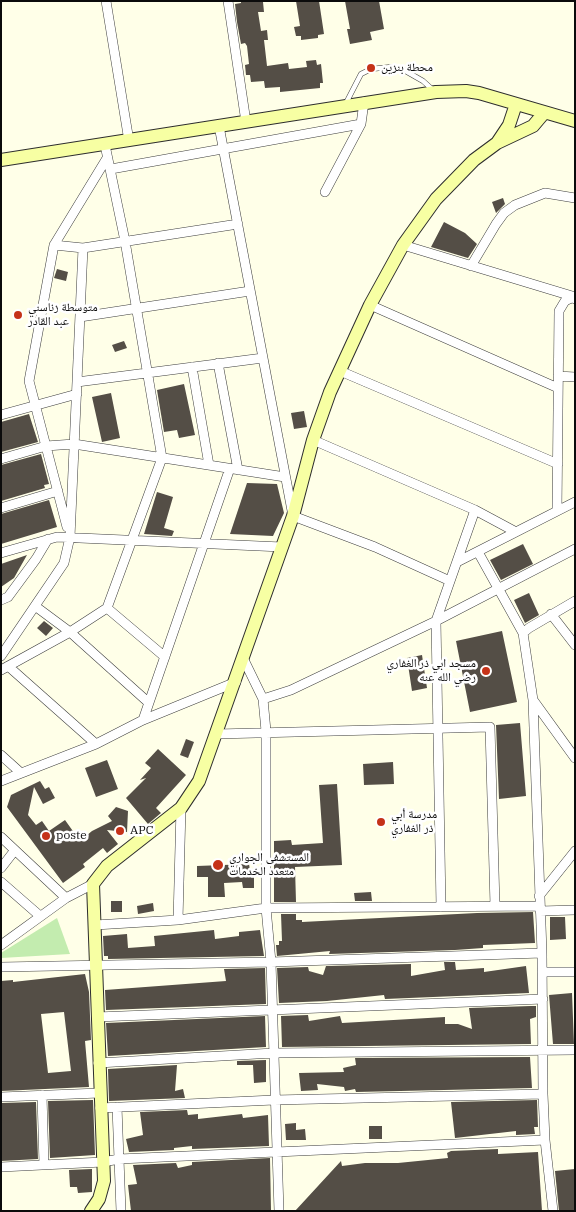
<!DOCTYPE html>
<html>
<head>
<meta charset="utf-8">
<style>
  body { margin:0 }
  #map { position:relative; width:576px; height:1212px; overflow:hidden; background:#ffffe8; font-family:"IBM Plex Serif",serif }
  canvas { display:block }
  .frame { position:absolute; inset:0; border:2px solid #0b0b0b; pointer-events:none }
</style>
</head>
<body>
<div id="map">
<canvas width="576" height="1212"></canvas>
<div class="frame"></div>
</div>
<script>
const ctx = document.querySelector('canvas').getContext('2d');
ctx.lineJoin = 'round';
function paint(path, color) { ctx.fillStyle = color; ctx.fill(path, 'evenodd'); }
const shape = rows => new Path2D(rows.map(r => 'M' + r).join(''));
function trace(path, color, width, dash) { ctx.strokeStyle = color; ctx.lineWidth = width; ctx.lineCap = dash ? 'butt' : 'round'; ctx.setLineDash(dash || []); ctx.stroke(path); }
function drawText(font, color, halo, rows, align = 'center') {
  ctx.font = font + ' "IBM Plex Serif","Noto Naskh Arabic",serif'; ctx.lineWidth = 5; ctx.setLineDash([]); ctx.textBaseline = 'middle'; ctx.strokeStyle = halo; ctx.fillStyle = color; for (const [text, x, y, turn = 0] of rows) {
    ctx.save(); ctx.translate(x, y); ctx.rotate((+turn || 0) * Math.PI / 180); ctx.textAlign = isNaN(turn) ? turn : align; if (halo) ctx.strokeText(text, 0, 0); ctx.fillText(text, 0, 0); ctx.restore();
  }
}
paint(shape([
  [57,918,70,954,1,958,1,953]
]), '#c3ecaf');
paint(shape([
  [241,1,263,2,264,12,258,12,261,31,267,30,268,40,264,40,267,66,288,63,289,69,307,67,306,61,316,60,317,65,321,64,323,83,320,83,320,88,280,92,280,87,265,88,264,81,251,82,250,75,246,75,245,65,249,64,247,46,245,43,241,44,237,22,235,4,241,3],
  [296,1,319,1,324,34,318,35,318,38,301,40,301,36,296,36,294,27,300,26],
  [345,1,379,1,384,29,370,32,372,40,350,44,347,29,350,29],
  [503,198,505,204,496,213,492,202],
  [444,222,465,233,477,244,468,258,431,247],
  [57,269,68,272,66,281,54,278],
  [124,341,127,348,115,352,112,345],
  [184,384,195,435,179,438,177,430,164,432,157,390],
  [111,393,120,438,102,442,92,397],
  [304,411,307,427,294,429,291,413],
  [29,414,38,442,1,452,1,422],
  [41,454,49,484,44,485,45,488,1,501,1,465],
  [247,483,277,484,284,513,273,536,230,534],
  [157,492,173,497,164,528,174,531,172,536,144,534],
  [49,500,57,527,1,544,1,514],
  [523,544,533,564,501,580,490,560],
  [27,555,14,578,1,587,1,564],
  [529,593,539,615,525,623,514,600],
  [44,621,53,628,46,636,37,628],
  [502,631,517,702,470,712,456,641],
  [422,655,427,688,412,691,407,658],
  [520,723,526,796,499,799,496,725],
  [186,739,194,742,188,758,180,755],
  [158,749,186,775,156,808,161,813,148,824,126,798,146,778,140,780,151,768,145,763],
  [107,760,118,789,96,797,85,768],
  [393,762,394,784,364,785,363,764],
  [40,781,45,789,49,787,55,798,43,804,34,787,28,815,36,825,42,821,49,831,65,820,80,841,92,831,112,821,108,816,116,807,128,811,127,832,107,830,118,844,107,853,103,848,83,864,85,867,63,883,7,807,11,795],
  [337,784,342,865,295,867,296,902,274,902,274,841,291,840,292,845,323,843,319,785],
  [249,864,250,870,254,870,254,888,243,888,242,882,224,883,225,897,208,897,208,877,197,877,197,866],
  [371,892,372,901,355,901,354,893],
  [111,901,122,901,122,912,111,912],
  [153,903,154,911,138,914,137,906],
  [533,912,535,943,483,945,483,948,455,950,329,954,330,951,277,956,276,945,279,945,279,941,282,941,281,914,296,914,296,920,302,920,302,922,477,913],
  [550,917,565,917,566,939,550,940],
  [214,930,215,939,239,936,239,932,260,930,264,956,108,959,108,956,104,956,103,936,127,934,128,948,155,946,154,936],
  [444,962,455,962,456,970,484,968,484,972,526,966,529,993,385,999,384,995,327,1001,279,1003,277,968,308,967,309,971,323,975,326,966,411,964,411,976,445,970],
  [265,968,266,1004,106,1010,105,990,226,981,224,969],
  [85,974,89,992,91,1040,85,1041,89,1087,1,1091,1,981,13,980,13,982],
  [64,1012,71,1071,48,1073,41,1014],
  [572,993,574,1044,553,1044,549,995],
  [531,1006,536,1006,536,1017,530,1019,531,1044,282,1047,281,1016,308,1015,309,1021,340,1016,342,1023,445,1017,445,1024,458,1024,472,1029,469,1008],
  [265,1016,266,1047,108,1056,106,1023],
  [530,1057,532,1088,356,1092,355,1089,345,1091,344,1087,317,1084,318,1090,301,1091,299,1073,344,1072,343,1068,356,1065,355,1058],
  [266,1060,266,1082,254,1083,253,1065,237,1065,237,1061],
  [177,1065,175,1091,183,1089,185,1098,109,1101,108,1069],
  [93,1100,95,1155,50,1158,48,1101],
  [537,1100,538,1127,534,1127,535,1134,516,1135,516,1131,455,1138,451,1102],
  [36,1102,38,1159,1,1161,1,1103],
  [187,1110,188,1115,198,1114,198,1119,242,1114,243,1118,268,1115,269,1146,192,1149,192,1146,174,1148,174,1150,129,1152,126,1139,143,1135,140,1112],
  [296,1123,296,1130,305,1129,306,1140,286,1140,285,1124],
  [369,1126,382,1126,382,1139,369,1139],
  [498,1149,498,1154,538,1152,542,1211,295,1211,341,1161,342,1166,365,1163,398,1163,448,1158,447,1153,451,1151],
  [270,1158,271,1211,131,1211,128,1185,137,1184,133,1165,176,1163,178,1168,192,1165,192,1162],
  [92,1169,92,1192,78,1193,77,1187,70,1187,69,1170],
  [575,1169,574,1211,559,1211,555,1171]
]), '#544e46');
const lane = shape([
  [345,105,361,74,371,69,391,67,402,69,423,81,433,90]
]);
const street = shape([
  [106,1,129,141],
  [228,1,246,122],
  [219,126,293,516,375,547,450,581],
  [111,169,361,124],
  [325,192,361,124,364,102],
  [54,245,83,248,238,224],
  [403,245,575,297],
  [471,266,496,224,504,213,515,205,545,193,575,198],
  [370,305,558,388],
  [80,317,250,291],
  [218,363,238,470],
  [192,367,209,465],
  [340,371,558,464],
  [558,376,575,377],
  [77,382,263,358],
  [1,415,77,394],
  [313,440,475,510,516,532],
  [1,459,46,446,74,444,285,477],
  [1,508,58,491],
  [557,511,559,311,565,301,574,297,575,299],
  [67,527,29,381,54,245,107,158],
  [478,552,523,633,533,700,542,953,543,1094,545,1140,553,1211],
  [1,553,57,537,282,547],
  [457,562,575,502],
  [1,600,8,597,36,559,48,539],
  [35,606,70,632,149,703],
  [107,608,165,657],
  [551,614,575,645],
  [523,633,529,628,575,601],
  [1,656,64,563,70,537,83,248],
  [244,660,263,699,266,731,266,908,271,962,279,1211],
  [8,666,96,744],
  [1,670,70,632,107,608,162,458,125,241,105,145],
  [263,699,291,690,436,621,575,549],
  [533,700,575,758],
  [143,720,230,468],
  [217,734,490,727,495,906],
  [1,755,21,773],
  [1,781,96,744,143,720,236,682],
  [1,837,66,898],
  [1,868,15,850],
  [1,882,40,916],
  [539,896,575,851],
  [441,907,436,621,475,510],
  [540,911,575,910],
  [178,920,181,808],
  [95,925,178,920,266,908,540,906],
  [1,945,66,898,93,884],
  [1,967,271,962,542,953],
  [542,972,575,972],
  [97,1017,543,999],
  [98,1063,274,1053,575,1050],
  [42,1095,44,1165],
  [1,1097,99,1093],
  [117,1107,121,1211],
  [100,1108,274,1100,543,1094],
  [1,1167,103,1162,119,1159,545,1140]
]);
const secondary = shape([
  [497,143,509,125,516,104],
  [1,160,436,92,466,91,479,93,575,121],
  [91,1211,99,1199,104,1181,93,884,107,866,181,808,199,781,293,516,313,440,330,392,370,305,403,245,436,199,474,160,497,143,533,126,544,113]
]);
trace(lane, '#3e3e3e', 5.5);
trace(street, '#3e3e3e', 10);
trace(secondary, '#2d2d2d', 14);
trace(lane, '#fff', 4.5);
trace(street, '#fff', 9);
trace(secondary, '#f7ffa3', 12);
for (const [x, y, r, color] of [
  [371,68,5,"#c53218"],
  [18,315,5,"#c53218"],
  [486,671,5,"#c53218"],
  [381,822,5,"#c53218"],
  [120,831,5,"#c53218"],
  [46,836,5,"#c53218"],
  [218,865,6,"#c53218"]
]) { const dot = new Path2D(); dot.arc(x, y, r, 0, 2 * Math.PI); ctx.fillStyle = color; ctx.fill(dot); trace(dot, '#fff', 2); }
drawText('12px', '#0b0b0b', '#fff', [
  ["محطة بنزين",381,68],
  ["متوسطة زناسني",28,308],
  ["عبد القادر",28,322],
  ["مسجد ابي ذر الغفاري",476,664,"right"],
  ["رضي الله عنه",476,678,"right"],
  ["مدرسة أبي",391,815],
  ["ذر الغفاري",391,829],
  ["APC",130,831],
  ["poste",56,836],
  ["المستشفى الجواري",229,858],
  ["متعدد الخدمات",229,872]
], 'left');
</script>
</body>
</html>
